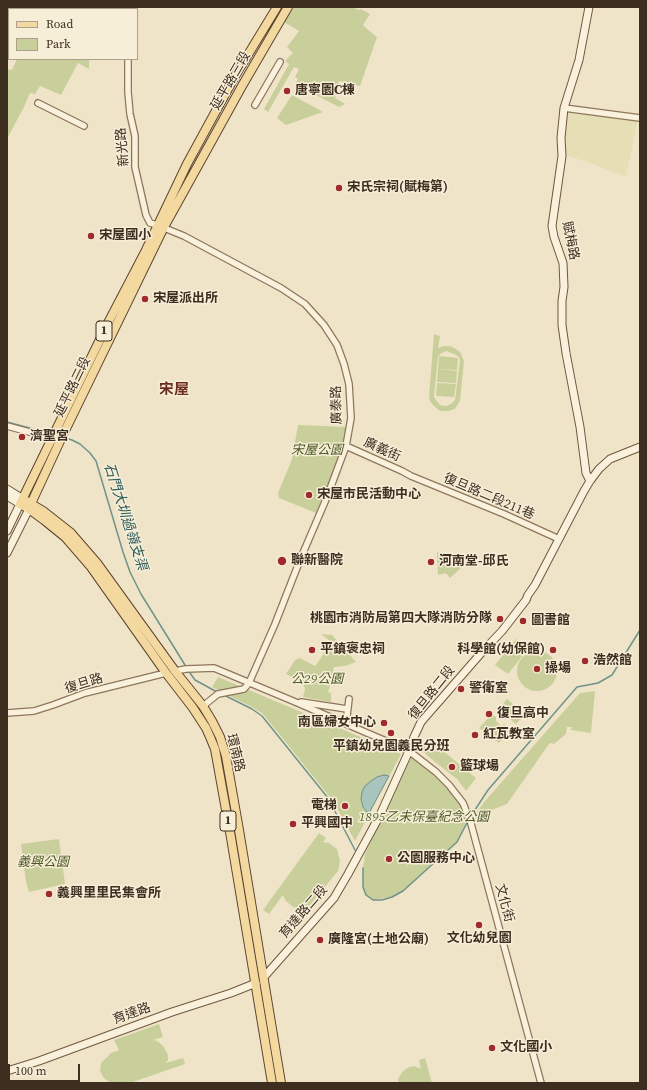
<!DOCTYPE html>
<html>
<head>
<meta charset="utf-8">
<style>
  body { margin:0 }
  #map { position:relative; width:647px; height:1090px; overflow:hidden; background:#f0e4c8; font-family:"Source Serif 4",serif }
  canvas { display:block }
  .frame { position:absolute; inset:0; border:8px solid #3d2e20; pointer-events:none }
  .legend { position:absolute; left:8px; top:8px; width:130px; height:52px; box-sizing:border-box; background:#f7eed8; border:1px solid #ada18e; margin:0; padding:5px 7px; list-style:none; font-size:12px; color:#3d2e20 }
  .legend li { display:flex; align-items:center; gap:8px; height:20px }
  .legend b { width:20px; border:1px solid #ada18e }
  .scale { position:absolute; left:8px; top:1064px; width:72px; height:18px; box-sizing:border-box; border:2px solid #3d2e20; border-top:0; padding-left:5px; font-size:12px; line-height:14px; white-space:nowrap; color:#3d2e20; -webkit-text-stroke:3px #f7eed8; paint-order:stroke }
</style>
</head>
<body>
<div id="map">
<canvas width="647" height="1090"></canvas>
<div class="frame"></div>
<ul class="legend">
<li><b style="height:5px;background:#f3d9a0"></b>Road</li>
<li><b style="height:11px;background:#c9cf9b"></b>Park</li>
</ul>
<div class="scale">100 m</div>
</div>
<script>
const ctx = document.querySelector('canvas').getContext('2d');
ctx.lineJoin = 'round';
function paint(path, color) { ctx.fillStyle = color; ctx.fill(path, 'evenodd'); }
const shape = rows => new Path2D(rows.map(r => 'M' + r).join(''));
function trace(path, color, width, dash) { ctx.strokeStyle = color; ctx.lineWidth = width; ctx.lineCap = dash ? 'butt' : 'round'; ctx.setLineDash(dash || []); ctx.stroke(path); }
function drawText(font, color, halo, rows, align = 'center') {
  ctx.font = font + ' "Source Serif 4","Noto Sans TC",serif'; ctx.lineWidth = 3; ctx.setLineDash([]); ctx.textBaseline = 'middle'; ctx.strokeStyle = halo; ctx.fillStyle = color; for (const [text, x, y, turn = 0] of rows) {
    ctx.save(); ctx.translate(x, y); ctx.rotate((+turn || 0) * Math.PI / 180); ctx.textAlign = isNaN(turn) ? turn : align; if (halo) ctx.strokeText(text, 0, 0); ctx.fillText(text, 0, 0); ctx.restore();
  }
}
paint(shape([
  [567,113,638,119,626,176,624,176,590,163,565,155,564,139,565,126]
]), '#e6deb5');
paint(shape([
  [294,7,355,7,356,9,359,10,361,9,370,14,363,25,367,29,377,37,360,86,339,81,335,98,345,104,339,107,298,86,295,84,298,79,295,77,299,69,294,67,268,112,264,109,289,64,285,61,293,53,287,47,299,31,284,22],
  [17,59,89,59,89,69,78,63,61,95,40,86,35,94,30,93,24,107,7,139,7,69,12,70],
  [292,95,323,112,286,125,277,118],
  [434,334,440,336,438,348,444,346,450,346,456,349,460,352,464,361,460,401,455,409,448,411,440,411,434,406,430,401,429,396],
  [446,351,454,354,459,357,460,361,455,400,451,404,446,406,440,405,436,400,434,396,438,357,440,354],
  [439,356,458,358,457,370,438,369],
  [438,369,457,371,456,383,437,382],
  [437,383,456,384,454,397,436,396],
  [298,425,346,427,338,461,316,513,279,498,278,493,292,459],
  [437,552,463,562,463,566,450,578,446,573,438,575],
  [321,634,332,635,356,662,345,666,334,667,332,679,328,692,331,693,331,702,303,697,305,689,303,683,286,674,295,660,300,658,315,666,321,658,330,641],
  [516,639,528,649,508,674,495,665],
  '517 671a20 20 0 1 1 40 0a20 20 0 1 1-40 0Z',
  [218,677,401,754,355,841,333,801,263,714,252,707,212,687],
  [595,691,591,733,571,730,572,727,567,727,566,734,554,744,551,743,549,744,507,804,486,812,474,822,472,818,485,801,580,693],
  [507,699,525,714,516,724,509,718,510,715,505,711,503,713,498,710],
  [492,714,496,717,496,721,501,726,504,724,510,729,499,743,479,728],
  [427,739,430,740,476,778,466,791,457,779,435,762,420,749],
  [409,755,438,774,463,803,467,821,457,842,403,891,392,897,373,900,366,895,363,887,363,868,365,854],
  [319,833,326,838,323,842,329,843,337,849,340,861,338,871,310,905,306,908,298,908,293,907,285,900,283,895,269,914,263,910],
  [59,839,65,884,29,892,26,882,21,844],
  [159,1024,163,1037,153,1040,157,1041,162,1045,165,1049,168,1055,168,1060,166,1063,183,1058,185,1064,130,1083,110,1083,104,1078,100,1071,101,1063,111,1053,119,1050,114,1040],
  [425,1058,432,1083,399,1083,398,1079,399,1077,403,1071,409,1067,414,1066,421,1069,419,1060]
]), '#c9cf9b');
const water = shape([
  [384,775,389,776,369,813,367,812,363,807,361,799,362,792,365,786,371,781,377,777,384,775]
]);
paint(water, '#a9c4bc');
trace(water, '#6f938a', 1);
trace(shape([
  [7,422,52,434],
  [65,438,72,440,80,444,90,453,96,461,123,552,130,572,141,594,185,665],
  [190,673,195,680,217,692],
  [224,695,252,709,262,716,328,798,355,850],
  [471,816,488,790,577,687,598,683,612,675,640,630],
  [363,868,363,887,366,895,373,900,382,900,392,897,403,891,457,842,468,821]
]), '#6f938a', 1.5);
const street = shape([
  [132,9,132,7],
  [128,59,128,92,130,114,135,136,135,167,146,215,150,223,157,225,184,236,281,288,305,304,324,325,337,345,344,364,349,384,351,418,346,446,327,497,300,560,275,624,249,683,244,689,218,694,203,706],
  [38,103,84,126],
  [255,105,280,62],
  [564,108,640,118],
  [7,426,55,439],
  [346,446,402,471,411,476,504,514,559,539],
  [175,671,186,669,214,668,293,701,409,751,436,772,449,785,463,803,469,818],
  [301,702,347,709],
  [7,713,34,711,53,705,85,693,166,673],
  [346,724,349,699],
  [470,820,541,1083]
]);
const secondary = shape([
  [589,7,579,60,564,108,561,138,562,156,552,226,554,237,563,263,564,287,562,301,562,325,566,353,580,427,586,473,590,481],
  [7,489,23,499],
  [7,496,20,504,7,531],
  [7,553,29,509],
  [469,818,470,820],
  [264,977,334,898,348,874,380,815,409,751,414,737,421,722,483,651,502,631,526,600,528,595,535,585,584,491,590,481,599,469,610,459,640,447],
  [7,1071,39,1061,172,1012,231,993,256,983]
]);
const primary = shape([
  [23,499,43,511,71,533,97,563,175,671,203,706,212,721,220,737,226,756,239,830,281,1083],
  [29,508,60,441,164,227,242,86,288,7],
  [272,1083,230,832,215,749,210,737,206,728,193,708,166,673,91,567,65,537,44,520,29,509,20,504,109,321,146,250,187,164,235,76,277,7]
]);
trace(street, '#8d765c', 8);
trace(secondary, '#6f573f', 9);
trace(primary, '#5b4430', 10);
trace(street, '#faf1dc', 5.5);
trace(secondary, '#faf1dc', 7);
trace(primary, '#f3d9a0', 8);
for (const [x, y, r, color] of [
  [287,91,4,"#9e2a2b"],
  [339,188,4,"#9e2a2b"],
  [91,236,4,"#9e2a2b"],
  [145,299,4,"#9e2a2b"],
  [22,437,4,"#9e2a2b"],
  [309,495,4,"#9e2a2b"],
  [282,561,5,"#9e2a2b"],
  [431,562,4,"#9e2a2b"],
  [500,619,4,"#9e2a2b"],
  [523,621,4,"#9e2a2b"],
  [312,650,4,"#9e2a2b"],
  [553,650,4,"#9e2a2b"],
  [585,661,4,"#9e2a2b"],
  [537,669,4,"#9e2a2b"],
  [461,689,4,"#9e2a2b"],
  [489,714,4,"#9e2a2b"],
  [384,723,4,"#9e2a2b"],
  [391,733,4,"#9e2a2b"],
  [475,735,4,"#9e2a2b"],
  [452,767,4,"#9e2a2b"],
  [345,806,4,"#9e2a2b"],
  [293,824,4,"#9e2a2b"],
  [389,859,4,"#9e2a2b"],
  [49,894,4,"#9e2a2b"],
  [479,925,4,"#9e2a2b"],
  [320,940,4,"#9e2a2b"],
  [492,1048,4,"#9e2a2b"]
]) { const dot = new Path2D(); dot.arc(x, y, r, 0, 2 * Math.PI); ctx.fillStyle = color; ctx.fill(dot); trace(dot, '#f7eed8', 1.5); }
for (const [x, y, w] of [
  [104,331,16],
  [228,821,16]
]) { const box = new Path2D(); box.roundRect(x - w / 2, y - 10, w, 20, 3); ctx.fillStyle = '#f7eed8'; ctx.fill(box); trace(box, '#3d2e20', 1); }
drawText('bold 12px', '#3d2e20', null, [
  ["1",104,331],
  ["1",228,821]
]);
drawText('13px', '#3d2e20', '#f7eed8', [
  ["延平路三段",231,81,-60],
  ["新光路",123,147,-95],
  ["賦梅路",570,241,78],
  ["延平路二段",73,387,-64],
  ["廣泰路",337,405,-91],
  ["廣義街",382,450,24],
  ["復旦路二段211巷",489,497,23],
  ["復旦路",84,684,-17],
  ["復旦路二段",432,693,-51],
  ["環南路",235,753,76],
  ["文化街",504,903,75],
  ["育達路二段",304,912,-49],
  ["育達路",132,1014,-20]
]);
drawText('bold 13px', '#3d2e20', '#f7eed8', [
  ["唐寧園C棟",295,91],
  ["宋氏宗祠(賦梅第)",347,188],
  ["宋屋國小",99,236],
  ["宋屋派出所",153,299],
  ["濟聖宮",30,437],
  ["宋屋市民活動中心",317,495],
  ["聯新醫院",291,561],
  ["河南堂-邱氏",439,562],
  ["桃園市消防局第四大隊消防分隊",492,619,"right"],
  ["圖書館",531,621],
  ["平鎮褒忠祠",320,650],
  ["科學館(幼保館)",545,650,"right"],
  ["浩然館",593,661],
  ["操場",545,669],
  ["警衛室",469,689],
  ["復旦高中",497,714],
  ["南區婦女中心",376,723,"right"],
  ["紅瓦教室",483,735],
  ["平鎮幼兒園義民分班",391,747,"center"],
  ["籃球場",460,767],
  ["電梯",337,806,"right"],
  ["平興國中",301,824],
  ["公園服務中心",397,859],
  ["義興里里民集會所",57,894],
  ["文化幼兒園",479,939,"center"],
  ["廣隆宮(土地公廟)",328,940],
  ["文化國小",500,1048]
], 'left');
drawText('italic 13px', '#4d5a26', '#f7eed8', [
  ["宋屋公園",317,451],
  ["公29公園",317,680],
  ["1895乙未保臺紀念公園",424,818],
  ["義興公園",43,863]
]);
drawText('italic 14px', '#2f5d5a', '#f7eed8', [
  ["石門大圳過嶺支渠",125,517,72]
]);
drawText('bold 15px', '#6b2e1e', '#f7eed8', [
  ["宋屋",174,390]
]);
</script>
</body>
</html>
